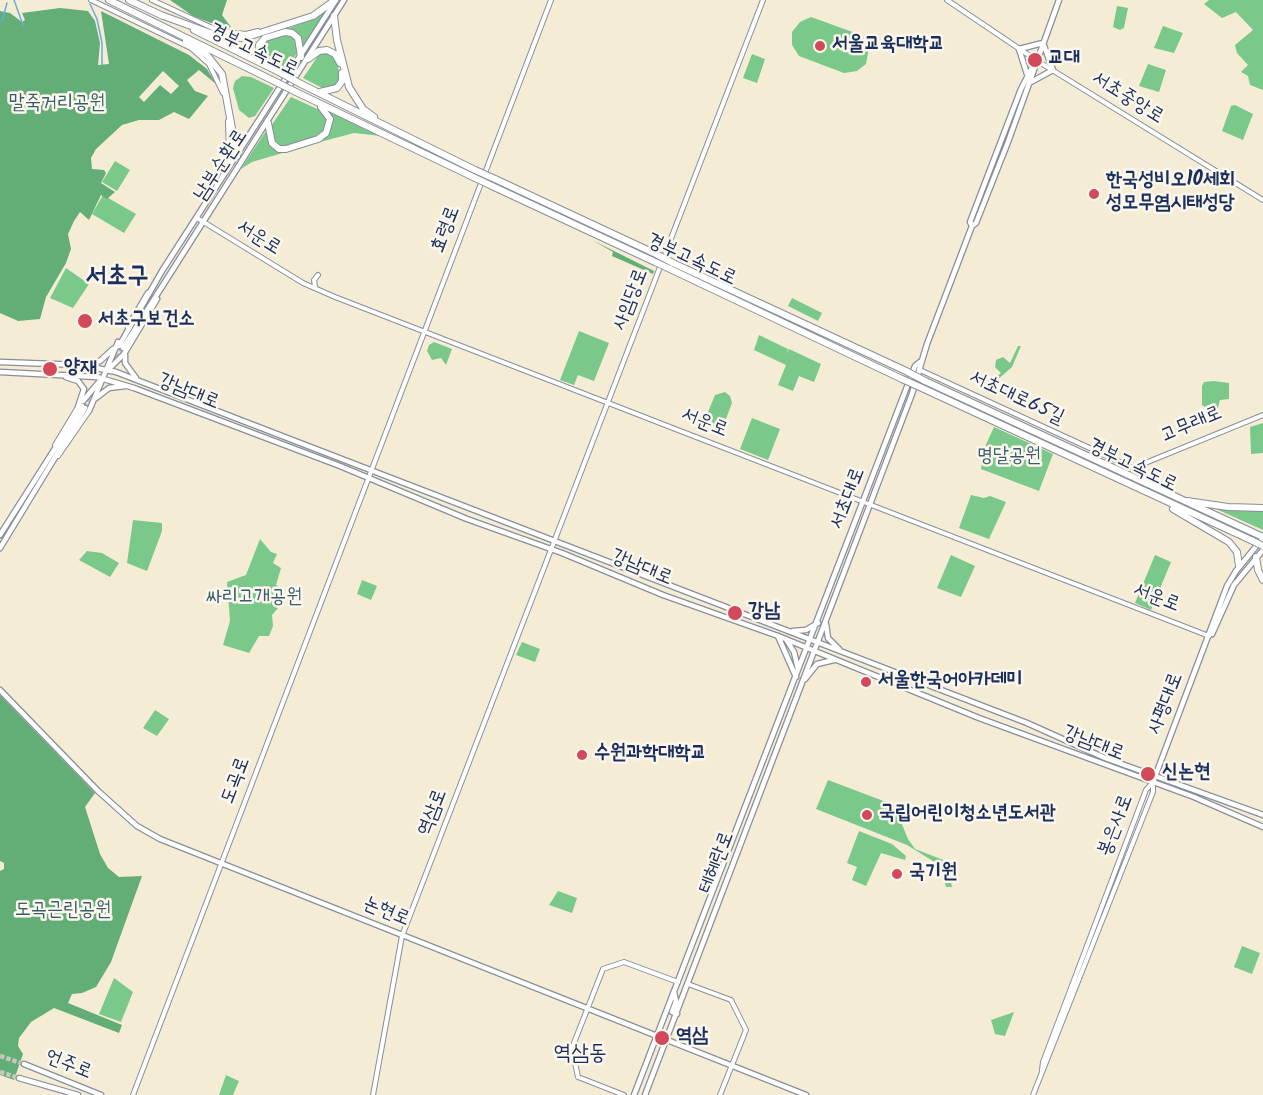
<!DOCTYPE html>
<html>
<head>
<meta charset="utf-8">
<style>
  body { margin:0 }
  canvas { display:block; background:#f5ecd6 }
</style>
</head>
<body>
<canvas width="1263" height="1095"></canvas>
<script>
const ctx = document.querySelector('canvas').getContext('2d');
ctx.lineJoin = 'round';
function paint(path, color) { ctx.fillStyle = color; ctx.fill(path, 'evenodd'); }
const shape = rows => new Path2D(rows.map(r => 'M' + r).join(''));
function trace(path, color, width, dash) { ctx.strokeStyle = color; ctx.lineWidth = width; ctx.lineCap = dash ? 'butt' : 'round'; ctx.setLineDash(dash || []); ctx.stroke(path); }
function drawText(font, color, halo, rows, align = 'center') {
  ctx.font = font + ' Kalam,"Poor Story",sans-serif'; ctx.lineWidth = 5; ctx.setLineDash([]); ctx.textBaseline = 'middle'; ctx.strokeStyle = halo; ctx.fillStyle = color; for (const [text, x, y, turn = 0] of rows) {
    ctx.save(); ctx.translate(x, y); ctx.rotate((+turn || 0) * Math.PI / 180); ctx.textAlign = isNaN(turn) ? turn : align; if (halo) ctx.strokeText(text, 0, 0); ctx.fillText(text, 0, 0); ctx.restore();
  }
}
paint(shape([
  [1209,0,1263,0,1263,90,1250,85,1248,76,1241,72,1248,65,1237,53,1235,45,1253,30,1236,12,1222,18,1204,4],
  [1117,6,1128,8,1124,28,1120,30,1113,27],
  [329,8,304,47,301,38,284,30,314,19],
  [811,17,858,34,869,48,866,64,857,71,844,73,799,56,792,45,792,32,800,22],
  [1163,26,1183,33,1174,53,1154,48],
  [288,34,295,37,299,50,286,70,266,60,260,48,266,41],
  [323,52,333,54,337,60,340,78,339,84,326,90,303,78,320,53],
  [752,54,765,59,757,83,743,78],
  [1148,64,1166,70,1159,92,1139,86],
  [242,76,251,77,274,88,255,116,249,118,239,110,233,88,235,81],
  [291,97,324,112,328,120,322,135,283,148,273,142,271,126],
  [1235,105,1253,114,1243,140,1222,131,1231,106],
  [329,110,381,136,354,133,320,142,331,128],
  [266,131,271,146,286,152,252,162,241,169],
  [115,161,130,170,117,191,102,182],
  [103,195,136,214,124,233,92,214],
  [66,268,89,284,73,308,50,298],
  [792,298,822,313,818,321,788,306],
  [579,331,609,343,594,381,578,375,574,385,560,380],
  [759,335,788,349,786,354,789,349,821,364,814,382,799,376,793,391,778,385,786,365,754,350],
  [434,342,452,349,446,365,441,358,432,360,427,351,429,345],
  [1018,346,1021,346,1012,367,987,389,986,386,1001,373,995,367,996,360,1003,357,1010,363],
  [1214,381,1229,383,1229,399,1220,400,1218,408,1206,408,1202,405,1202,386,1204,382],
  [725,392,730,396,732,403,724,424,713,428,707,424,706,417,715,395],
  [752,418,780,429,768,460,740,449],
  [1263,423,1263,453,1251,454,1250,427],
  [994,427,1053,454,1039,491,981,469,984,449],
  [971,495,984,498,990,496,1006,502,989,539,959,528],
  [1209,506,1263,509,1263,530,1225,513],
  [133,520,162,523,162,531,147,571,127,563],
  [260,539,271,552,277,554,273,563,281,568,276,585,283,589,279,607,272,615,273,626,269,636,259,636,249,653,223,645,230,621,227,582,246,575],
  [87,551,102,553,119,563,110,577,79,560],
  [951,555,975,566,961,597,937,588],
  [1155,555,1171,562,1151,610,1135,603],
  [362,580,377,586,371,600,357,594],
  [522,642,540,649,535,662,516,655],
  [155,710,169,719,157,736,143,728],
  [828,780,894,805,908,839,915,849,946,861,952,887,946,887,941,866,907,845,816,809],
  [859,831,892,844,906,856,905,860,881,853,866,886,852,880,857,867,847,863],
  [558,891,577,898,572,913,549,905],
  [1242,946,1260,953,1252,974,1234,967],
  [114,978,133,992,121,1022,99,1014],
  [1014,1012,1005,1036,995,1034,991,1020],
  [226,1075,239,1081,233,1095,219,1095]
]), '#7ac98a');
paint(shape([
  [170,0,227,0,222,15,231,27,227,29,193,16],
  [60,8,88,11,95,21,100,43,98,65,109,64,101,11,189,55,207,69,216,84,199,70,187,80,195,91,208,96,189,119,174,112,159,120,139,120,122,125,96,149,91,158,92,169,104,170,106,173,101,183,115,192,107,199,101,195,89,220,80,212,74,221,68,234,71,249,66,263,46,297,40,319,18,321,0,313,0,11,10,13,22,22,25,20,22,13],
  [163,71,179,86,171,94,160,85,144,102,139,97],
  [592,240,654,271,653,274,612,256,613,252],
  [0,695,95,793,85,807,100,854,108,868,119,877,142,876,111,962,96,987,82,993,72,994,68,1003,122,1025,119,1033,54,1008,31,1022,19,1038,18,1046,23,1054,14,1080,0,1075,0,871,4,869,4,863,0,861]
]), '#63ad76');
trace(shape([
  [14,0,23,25],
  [90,4,97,19,102,43,102,65],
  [2,21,7,3]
]), '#68adde', 1.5);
trace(shape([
  [113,363,123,348],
  [85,408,96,390],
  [0,1056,24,1064],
  [0,1072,19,1078]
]), '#c9c6be', 4.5, [4.5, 2]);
const secondary = shape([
  [91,0,191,48,209,64,223,93],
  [152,0,219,31,246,34,258,31],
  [947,0,1036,60,1263,200],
  [226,170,229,156,228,121],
  [197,218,303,283,335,297,1209,636],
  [315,287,314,280,318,275],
  [920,370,1133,468,1263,415],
  [55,445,78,407],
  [58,456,89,411],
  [688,984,731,1000,746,1030,720,1095],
  [1042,1070,1043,1062,1146,790,1153,782],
  [133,1095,551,0],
  [373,1095,402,936,763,0],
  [624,1095,578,1077,572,1048,603,969,624,962,678,982],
  [1033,1095,1153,792,1153,782]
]);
const primary = shape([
  [1027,74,1019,49,1043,43,1053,70,1031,82],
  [972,226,970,222,1021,89,1036,60],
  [128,327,148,293],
  [119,346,162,271,336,0],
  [123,348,344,0],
  [125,355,125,363,136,378],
  [0,362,81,365,116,372,1027,723,1105,758,1263,815],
  [88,364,100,361,113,349],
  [108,370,124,354,157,299],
  [0,372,97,377,134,388,340,466,467,519,562,553,663,595,778,636,979,718,1194,797,1263,827],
  [66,377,78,381,84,389,78,407],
  [96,398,109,388,125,386],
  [83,401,99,382],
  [89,411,118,342],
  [0,535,82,406],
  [0,548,85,408],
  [826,624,828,638,839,649],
  [793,631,806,630,818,623],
  [1212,634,1234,585,1263,550],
  [778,636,796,677],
  [786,639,794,652,798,669],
  [805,679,817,664,834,660],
  [0,690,98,791,137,826,160,839,806,1095],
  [1153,782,1227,586,1236,571,1263,538],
  [674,992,676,1001,672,1012,677,1014],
  [24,1064,101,1095],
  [19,1078,78,1095],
  [634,1095,915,366,920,362],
  [645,1095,912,394,927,344,972,226,976,223,1008,142,1059,0]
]);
const highway = shape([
  [109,0,274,81],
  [129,0,163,16],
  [161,15,221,37,244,38,313,16,335,0],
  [334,16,337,40,349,87,363,109,374,117],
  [194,30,279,72],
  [186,41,207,55,222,74,237,156],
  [308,59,319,51,327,50,335,54,340,63],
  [268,64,260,55,259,45,265,38,285,32,292,33,298,38,301,57],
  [301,84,475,170],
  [296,92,473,177],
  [320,92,337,88,342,81,342,73],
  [268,123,272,143,279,149,286,149,318,139,326,133,330,119,321,107],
  [495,179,656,254],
  [492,186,653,261],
  [673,263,906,371],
  [670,269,902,379],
  [925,381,1263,537],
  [922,388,1253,541],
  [1187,501,1228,507,1263,508],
  [1173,509,1229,542,1237,552,1239,566],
  [1256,557,1258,570,1263,580]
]);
trace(secondary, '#888e9a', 6);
trace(primary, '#888e9a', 7);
trace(highway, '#888e9a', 8);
trace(secondary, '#fff', 4);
trace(primary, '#fff', 4.5);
trace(highway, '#fff', 6);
const highwayBridge = shape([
  [279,72,301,84],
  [274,81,296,92],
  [475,170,495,179],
  [473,177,492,186],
  [656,254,673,263],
  [653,261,670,269],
  [906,371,925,381],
  [902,379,922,388],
  [1253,541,1263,546]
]);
trace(highwayBridge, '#888e9a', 8, []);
trace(highwayBridge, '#fff', 6);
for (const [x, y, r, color] of [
  [820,46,6,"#d1495b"],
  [1035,60,8,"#d1495b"],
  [1094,194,6,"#d1495b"],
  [85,321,8,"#d1495b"],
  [50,369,8,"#d1495b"],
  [735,613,8,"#d1495b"],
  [866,682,6,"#d1495b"],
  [582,755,6,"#d1495b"],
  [1148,774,8,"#d1495b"],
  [867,815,6,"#d1495b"],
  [897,874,6,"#d1495b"],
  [662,1038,8,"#d1495b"]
]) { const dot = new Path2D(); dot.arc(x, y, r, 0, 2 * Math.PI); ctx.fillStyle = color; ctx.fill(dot); trace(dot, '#fbf7ec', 2); }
drawText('bold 20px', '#1b2f5e', '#fbf7ec', [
  ["서울교육대학교",832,46],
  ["교대",1048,60],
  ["한국성비오10세회",1106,182],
  ["성모무염시태성당",1106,205],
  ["서초구보건소",98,321],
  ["양재",64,369],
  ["강남",748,613],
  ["서울한국어아카데미",878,682],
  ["수원과학대학교",594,755],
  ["신논현",1162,774],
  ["국립어린이청소년도서관",879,815],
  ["국기원",909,874],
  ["역삼",676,1038]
], 'left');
drawText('20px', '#1b2f5e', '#fbf7ec', [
  ["경부고속도로",253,52,26],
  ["서초중앙로",1127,99,32],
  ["남부순환로",222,166,-57],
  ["효령로",447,230,-69],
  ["서운로",258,239,32],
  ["경부고속도로",691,261,25],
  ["사임당로",632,300,-69],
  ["강남대로",188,393,22],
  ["서초대로65길",1016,399,25],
  ["서운로",704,424,22],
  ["고무래로",1192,426,-23],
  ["경부고속도로",1132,467,26],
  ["서초대로",849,499,-69],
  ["강남대로",641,569,22],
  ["서운로",1156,599,21],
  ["사평대로",1167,704,-69],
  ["강남대로",1093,745,21],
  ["도곡로",237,781,-69],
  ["역삼로",434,813,-69],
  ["봉은사로",1117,826,-69],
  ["테헤란로",718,863,-69],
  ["논현로",386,913,22],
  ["언주로",68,1066,22]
]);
drawText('20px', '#385d6b', '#fbf7ec', [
  ["말죽거리공원",57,105],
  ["명달공원",1009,458],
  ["싸리고개공원",254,599],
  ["도곡근린공원",63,912]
]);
drawText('22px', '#1b2f5e', '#fbf7ec', [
  ["역삼동",580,1055]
]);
drawText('bold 26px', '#1b2f5e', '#fbf7ec', [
  ["서초구",117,279]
]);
</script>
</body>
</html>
